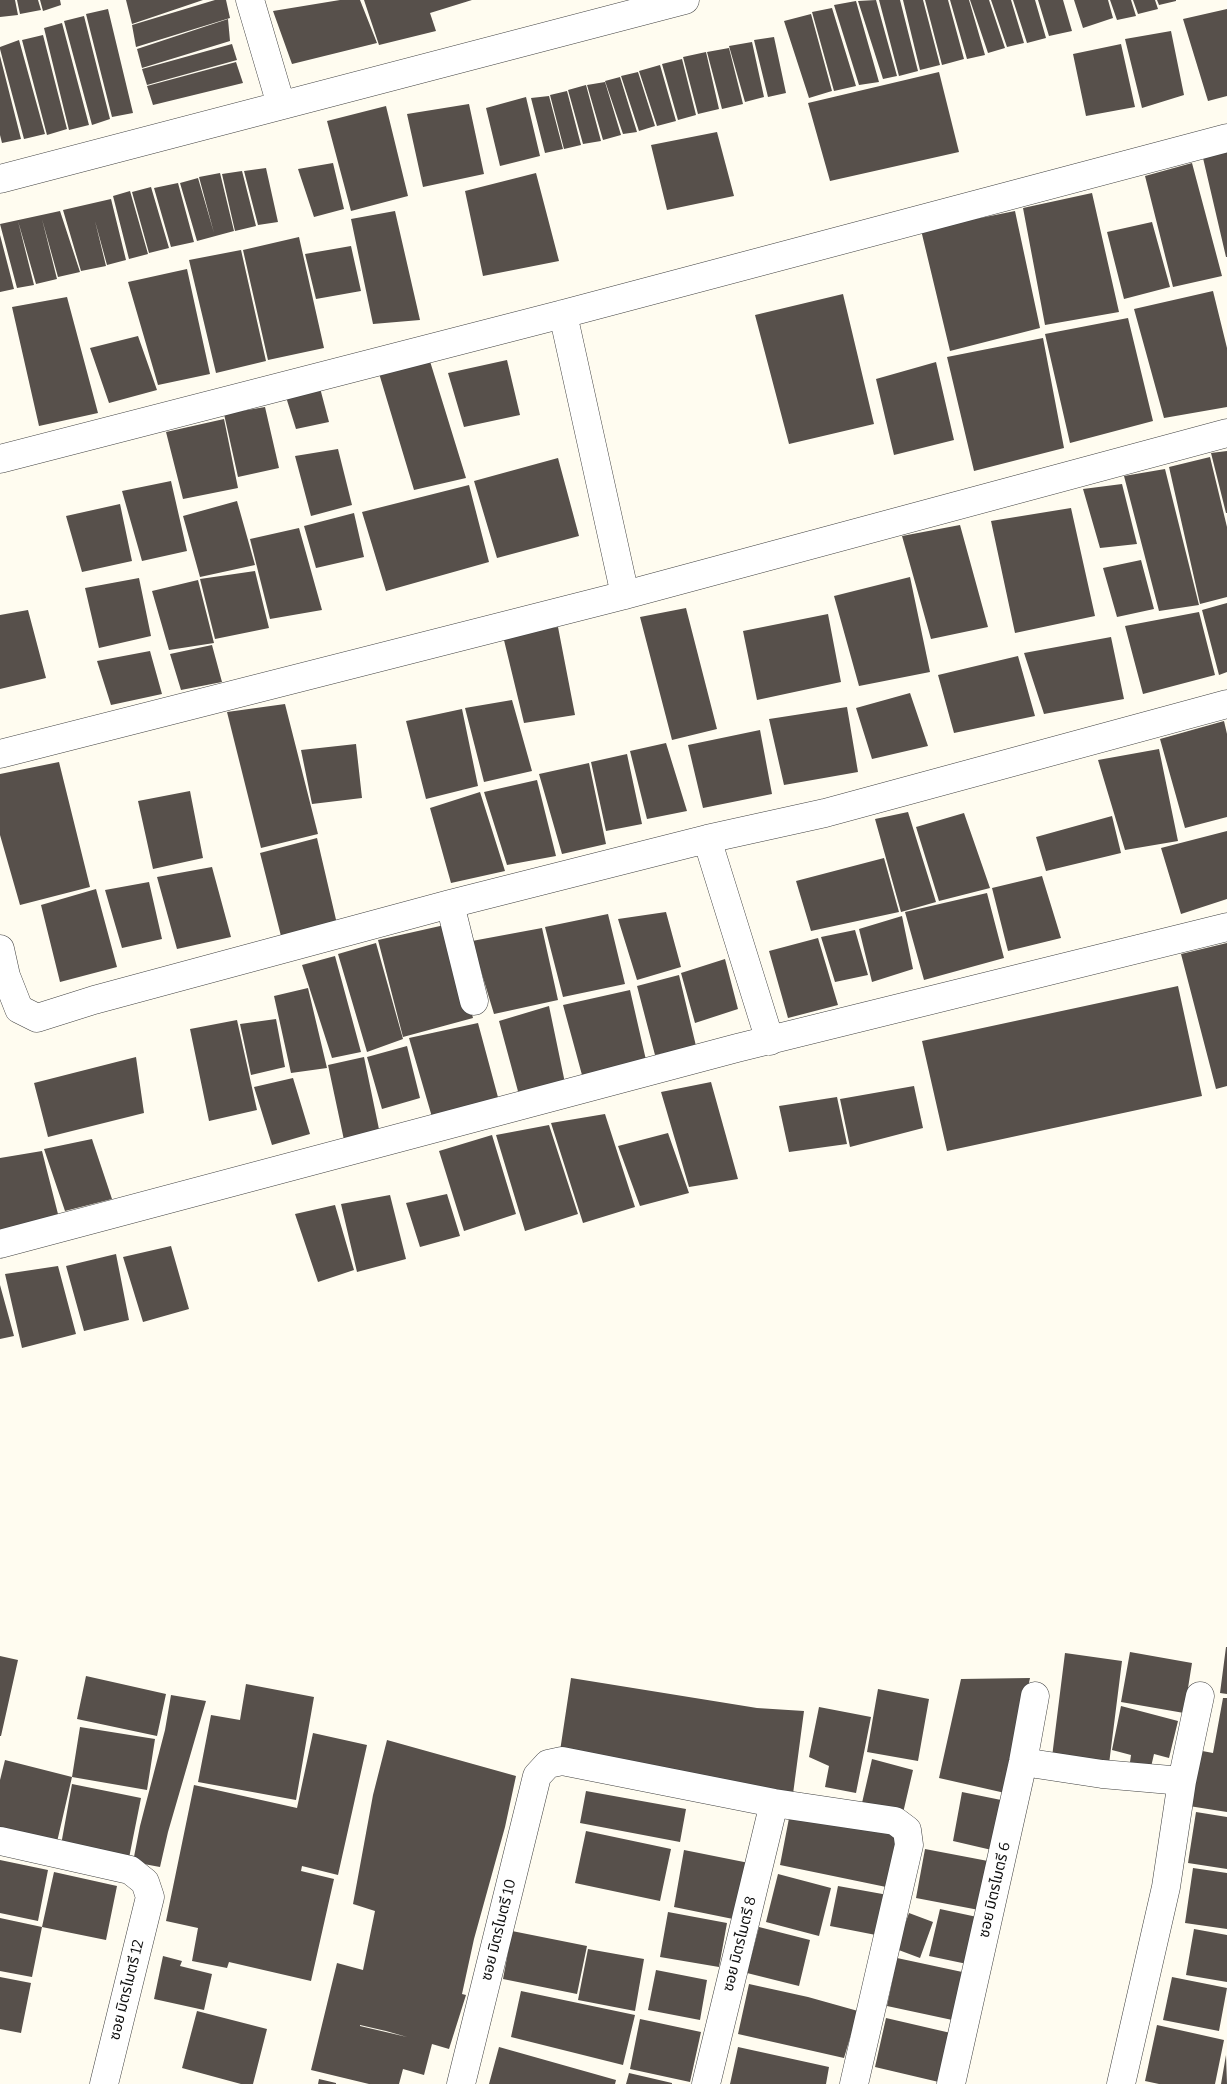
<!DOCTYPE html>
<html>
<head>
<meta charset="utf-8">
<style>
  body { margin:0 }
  canvas { display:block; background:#fffcf0 }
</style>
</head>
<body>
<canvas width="1227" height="2084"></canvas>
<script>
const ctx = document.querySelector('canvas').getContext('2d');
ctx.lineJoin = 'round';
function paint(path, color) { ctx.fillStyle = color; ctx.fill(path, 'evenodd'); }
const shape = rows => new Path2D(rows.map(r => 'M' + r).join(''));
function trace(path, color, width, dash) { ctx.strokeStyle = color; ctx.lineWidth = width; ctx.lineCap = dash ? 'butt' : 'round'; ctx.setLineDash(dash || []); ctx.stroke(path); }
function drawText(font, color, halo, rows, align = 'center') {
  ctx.font = font + ' Bitter,"Noto Sans Thai",serif'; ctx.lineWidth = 5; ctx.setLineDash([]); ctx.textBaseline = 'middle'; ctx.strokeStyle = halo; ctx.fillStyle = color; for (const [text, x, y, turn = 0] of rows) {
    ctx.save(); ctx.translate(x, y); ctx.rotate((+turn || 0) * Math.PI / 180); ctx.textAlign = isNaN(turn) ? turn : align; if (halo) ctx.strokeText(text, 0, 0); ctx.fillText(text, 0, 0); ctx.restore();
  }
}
paint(shape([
  [0,0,15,0,18,15,0,17],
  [17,0,38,0,41,10,20,14],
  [40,0,60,0,61,5,43,11],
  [126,0,203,0,132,24],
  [215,0,226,0,230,18,136,47,132,25],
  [340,0,360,0,377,43,292,64,273,11],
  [364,0,472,0,430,13,436,31,379,45],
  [876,0,897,76,883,79,858,1],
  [879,0,900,0,918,71,899,76],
  [903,0,923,0,940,65,920,70],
  [925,0,948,0,964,59,942,65],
  [950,0,969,0,985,55,967,59],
  [970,0,989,0,1005,48,988,53],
  [991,0,1011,0,1024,43,1007,47],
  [1013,0,1035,0,1046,38,1027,43],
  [1038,0,1063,0,1072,31,1049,36],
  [1074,0,1108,0,1113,18,1083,28],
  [1110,0,1131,0,1136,16,1117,20],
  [1133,0,1155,0,1158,9,1138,14],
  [1157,0,1176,0,1176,1,1159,5],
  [856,1,879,82,859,85,834,5],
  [832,8,856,86,834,91,812,12],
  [108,9,133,113,112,117,86,14],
  [1227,9,1227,96,1208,101,1183,19],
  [811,14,832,91,809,98,784,21],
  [84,16,110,119,92,125,64,21],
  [228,19,230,41,142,68,137,49],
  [62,23,89,125,69,130,44,28],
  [1171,31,1184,95,1142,108,1125,39],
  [43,35,67,129,47,135,22,40],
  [774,37,786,93,768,97,754,40],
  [19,40,45,134,24,139,0,49,0,47],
  [752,42,764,97,745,102,729,46],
  [232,44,237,60,147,85,142,69],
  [1121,44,1135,107,1086,116,1073,54],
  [729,48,743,104,722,109,707,52],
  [706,52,719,109,698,114,683,57],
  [0,56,21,139,2,143,0,135],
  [682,59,696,115,678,120,662,64],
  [236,62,243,83,153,105,147,86],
  [660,65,676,121,657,126,639,71],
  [638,72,655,126,639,131,621,76],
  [939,72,959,152,830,181,808,103],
  [620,77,637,132,623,134,605,81],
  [605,82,621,135,603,140,587,85],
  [586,85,601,141,583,144,568,90],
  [567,91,581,145,564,149,550,95],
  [549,96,563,149,545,153,531,98],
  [526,97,540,156,500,166,486,108],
  [469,104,484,174,423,187,407,114],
  [386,106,408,196,351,211,327,121],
  [717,132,734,196,667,210,651,145],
  [1227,152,1227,257,1226,257,1203,158],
  [333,163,344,209,314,217,298,169],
  [1192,163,1222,276,1173,287,1145,176],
  [266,168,278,222,258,225,244,171],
  [242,171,256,226,235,231,222,174],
  [220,173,234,231,197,241,180,183,198,178,214,233,199,177],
  [536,173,559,261,483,276,465,191],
  [178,183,194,242,171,247,154,188],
  [151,187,169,248,149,253,132,192],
  [130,191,148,254,129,259,113,196],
  [1092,193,1119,312,1045,325,1023,208],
  [111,199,126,260,107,265,95,221,106,266,81,271,63,210],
  [60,211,80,272,58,277,42,219,57,279,36,284,18,221,34,285,17,288,0,224],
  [395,211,420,320,373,324,351,219],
  [1015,211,1040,328,950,351,921,230],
  [1152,222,1170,287,1124,299,1107,232],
  [0,235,14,289,0,292],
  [299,237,324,348,268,360,243,250],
  [351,246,361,291,316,299,305,254],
  [241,250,266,361,216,373,189,260],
  [187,269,210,374,158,385,128,282],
  [1213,291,1227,348,1227,407,1164,418,1134,309],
  [843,294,874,424,789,444,755,315],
  [67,297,98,413,39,426,12,307],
  [1128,318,1153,421,1070,443,1045,334],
  [138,336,157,390,109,403,90,348],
  [1043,338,1064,448,974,471,947,357],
  [429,358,466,478,414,490,378,370],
  [507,360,520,415,464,427,448,373],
  [936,362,954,440,894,455,876,379],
  [320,388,329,422,296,429,286,397],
  [265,407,279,468,238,477,224,414],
  [224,419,238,488,183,499,166,432],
  [338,449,352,505,311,516,295,456],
  [1227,451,1227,513,1226,513,1211,453],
  [1210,457,1227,527,1227,597,1200,604,1169,467],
  [558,458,579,536,497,558,474,481],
  [1165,469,1199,605,1159,611,1124,476],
  [171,481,187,551,142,561,122,491],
  [1122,484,1137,544,1100,548,1083,489],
  [469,485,489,562,386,591,362,512],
  [237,501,255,565,200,577,183,516],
  [120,504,132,561,82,572,66,516],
  [1071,508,1095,616,1015,633,991,521],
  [354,513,364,557,316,568,304,526],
  [960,525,988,627,931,639,902,536],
  [299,528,322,610,270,619,250,539],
  [1141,560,1154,609,1117,617,1103,568],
  [255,571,269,628,215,639,200,579],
  [910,577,930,672,859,686,834,596],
  [139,578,151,636,99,648,85,588],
  [198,580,214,643,169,650,152,591],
  [1227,603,1227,672,1219,675,1202,610],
  [686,608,717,729,672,740,640,617],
  [28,610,46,678,0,689,0,615],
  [1199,612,1215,675,1143,694,1125,626],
  [828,614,841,682,757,700,743,631],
  [558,627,575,715,524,723,503,636],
  [1111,637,1124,699,1044,714,1024,653],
  [212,645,222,682,181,690,170,654],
  [150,651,162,694,111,705,97,661],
  [1018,656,1035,716,954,733,938,675],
  [910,693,928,746,872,759,856,708],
  [512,700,532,771,484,782,465,708],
  [285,704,318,834,261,848,227,712],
  [847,707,858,772,784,785,769,719],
  [462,709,478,786,426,799,406,721],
  [1224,721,1227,734,1227,817,1185,828,1160,739],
  [760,730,772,794,703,808,688,745],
  [666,743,687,811,647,819,630,751],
  [356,744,362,798,312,804,301,750],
  [1159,749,1178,841,1125,850,1098,760],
  [627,754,642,824,606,831,591,762],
  [59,762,90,887,20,905,0,835,0,774],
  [589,763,606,844,562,854,539,774],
  [537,780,556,856,507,865,484,792],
  [190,791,203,858,153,869,138,801],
  [480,792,505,871,451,883,430,808],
  [908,812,936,902,901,912,875,819],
  [964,813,990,888,939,901,916,827],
  [1112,816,1121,853,1046,871,1036,837],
  [1227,831,1227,899,1181,914,1161,848],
  [317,838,337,924,281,936,260,853],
  [884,858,899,912,811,931,796,881],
  [212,867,231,937,177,949,157,877],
  [1042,876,1061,938,1008,951,992,888],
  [149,882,162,939,122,948,105,890],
  [96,889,117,967,60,982,41,905],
  [987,893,1004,958,924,980,905,912],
  [666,912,681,967,637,980,618,919],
  [608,914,625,984,563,997,545,927],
  [902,916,913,969,872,982,859,929],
  [449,924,473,1018,403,1037,378,940],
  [542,928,558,1000,494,1014,472,941],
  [855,930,868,975,835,982,821,937],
  [818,938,838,1005,788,1018,769,951],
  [376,943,403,1039,367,1052,338,954],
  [1227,943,1227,1086,1216,1089,1181,954],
  [335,956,361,1052,332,1058,302,965],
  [725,959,738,1009,695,1023,681,973],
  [679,975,696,1046,655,1055,637,986],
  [1178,986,1202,1096,947,1151,922,1041],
  [308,988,327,1068,291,1073,274,996],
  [630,990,646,1060,582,1075,563,1005],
  [549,1006,565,1083,519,1095,499,1021],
  [276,1019,285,1067,251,1075,240,1024],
  [237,1020,257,1110,209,1121,190,1029],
  [478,1023,499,1101,432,1117,409,1038],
  [407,1046,420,1098,382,1109,367,1057],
  [136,1057,144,1113,48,1137,34,1083],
  [364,1057,380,1134,344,1140,328,1065],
  [293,1078,310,1134,272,1145,254,1087],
  [711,1082,738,1179,689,1187,661,1092],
  [914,1086,923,1128,850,1147,840,1099],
  [837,1097,847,1144,789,1152,779,1106],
  [605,1114,635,1207,583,1223,551,1123],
  [549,1125,578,1214,525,1231,496,1135],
  [668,1133,689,1193,640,1206,618,1146],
  [492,1135,516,1214,464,1231,439,1151],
  [92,1139,112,1199,65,1211,44,1149],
  [42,1151,59,1218,0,1234,0,1158],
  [447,1194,460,1236,420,1247,406,1203],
  [390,1195,406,1259,357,1272,341,1204],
  [335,1205,354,1270,318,1282,295,1214],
  [171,1246,189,1309,143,1322,123,1257],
  [116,1254,129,1320,84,1331,66,1266],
  [58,1266,76,1334,22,1348,5,1274],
  [0,1285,14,1336,0,1339],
  [1226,1647,1227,1647,1227,1694,1220,1693],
  [1130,1652,1192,1663,1184,1713,1121,1702],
  [1065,1653,1122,1661,1109,1764,1052,1757],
  [0,1656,18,1660,1,1736,0,1736],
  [86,1676,166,1694,157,1736,77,1719],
  [571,1678,757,1708,804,1711,793,1794,560,1751],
  [1030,1678,1005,1793,939,1778,961,1679],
  [246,1684,314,1697,296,1800,198,1782,211,1715,240,1720],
  [878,1689,929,1699,918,1761,867,1752],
  [171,1695,206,1701,168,1832,160,1867,133,1862,140,1826,165,1730],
  [1223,1698,1227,1698,1227,1812,1189,1806,1197,1750,1213,1753],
  [1121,1706,1178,1721,1169,1758,1154,1754,1151,1767,1130,1762,1131,1755,1112,1750],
  [819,1707,871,1717,856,1793,825,1787,829,1766,809,1757],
  [80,1727,155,1739,147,1790,72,1777],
  [313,1733,367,1745,338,1875,302,1866,301,1871,334,1879,311,1981,229,1962,227,1968,192,1961,198,1928,166,1921,194,1785,297,1808],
  [387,1740,516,1776,505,1827,474,1939,462,1994,466,1995,449,2049,432,2044,424,2075,403,2069,399,2084,369,2084,311,2070,337,1963,363,1970,375,1911,353,1904,373,1795],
  [360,2025,386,2031,407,2037,360,2026],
  [872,1759,913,1770,903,1813,862,1803],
  [5,1760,72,1777,57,1842,0,1829,0,1780],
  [72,1784,141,1798,129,1858,61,1845],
  [586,1791,686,1809,680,1842,580,1823],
  [962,1792,1006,1801,996,1851,953,1841],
  [1196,1812,1227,1817,1227,1869,1188,1863],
  [790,1813,902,1836,891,1888,780,1865],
  [586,1831,671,1849,660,1901,575,1883],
  [925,1849,988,1861,979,1910,916,1898],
  [684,1850,749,1863,738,1920,674,1907],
  [0,1860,48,1870,38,1921,0,1913],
  [1193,1868,1227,1873,1227,1929,1185,1923],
  [54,1872,117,1886,106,1940,42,1927],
  [778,1874,831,1888,819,1936,766,1922],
  [838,1886,888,1895,881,1936,830,1926],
  [940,1909,977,1917,967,1964,929,1956],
  [668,1912,727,1923,719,1967,660,1957],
  [909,1913,933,1922,920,1958,896,1949],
  [0,1918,42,1927,32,1977,0,1971],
  [759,1927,810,1940,799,1986,747,1973],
  [1194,1929,1227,1935,1227,1982,1186,1975],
  [512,1931,587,1946,577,1994,503,1979],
  [588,1949,644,1959,635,2011,578,2000],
  [163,1956,182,1961,180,1966,212,1974,204,2010,154,1999],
  [897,1958,967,1973,957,2021,887,2006],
  [656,1970,707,1980,700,2020,648,2010],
  [0,1977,31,1983,21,2033,0,2029],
  [1172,1977,1227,1988,1219,2031,1163,2020],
  [749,1984,808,1997,858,2011,844,2058,738,2034],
  [521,1991,635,2015,623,2065,511,2037],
  [197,2011,267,2029,253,2084,241,2084,182,2068],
  [886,2018,955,2034,943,2083,875,2067],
  [640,2019,701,2032,690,2082,630,2069],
  [1157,2025,1224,2040,1215,2084,1159,2084,1145,2081],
  [499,2047,616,2080,615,2084,489,2084],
  [738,2047,829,2067,826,2084,730,2084],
  [1226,2055,1227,2084,1221,2084],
  [629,2073,672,2083,672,2084,626,2084],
  [319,2079,336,2083,336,2084,318,2084]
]), '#57504b');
const minor = shape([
  [250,0,281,105],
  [0,179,685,0],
  [563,314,625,595],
  [0,459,563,314,1227,138],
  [0,754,625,595,1227,433],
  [707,839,770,1041],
  [450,904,474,1001],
  [0,949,6,976,19,1009,37,1018,94,1000,450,904,707,839,825,813,1227,704],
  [0,1244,737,1048,1227,927],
  [1023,1762,1102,1774,1182,1781],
  [0,1841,130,1870,145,1882,150,1897,104,2084],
  [461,2084,537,1776,548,1764,562,1761,774,1803,895,1821,907,1830,909,1845,854,2084],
  [706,2084,774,1803],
  [951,2084,1023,1762,1035,1696],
  [1121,2084,1166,1887,1182,1781,1200,1696]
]);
trace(minor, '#424242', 29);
trace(minor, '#fff', 28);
drawText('15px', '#0f0f0f', '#fff', [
  ["ซอย มิตรไมตรี 6",995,1890,-77],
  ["ซอย มิตรไมตรี 10",499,1930,-76],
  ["ซอย มิตรไมตรี 8",740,1944,-76],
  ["ซอย มิตรไมตรี 12",127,1990,-76]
]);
</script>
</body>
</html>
